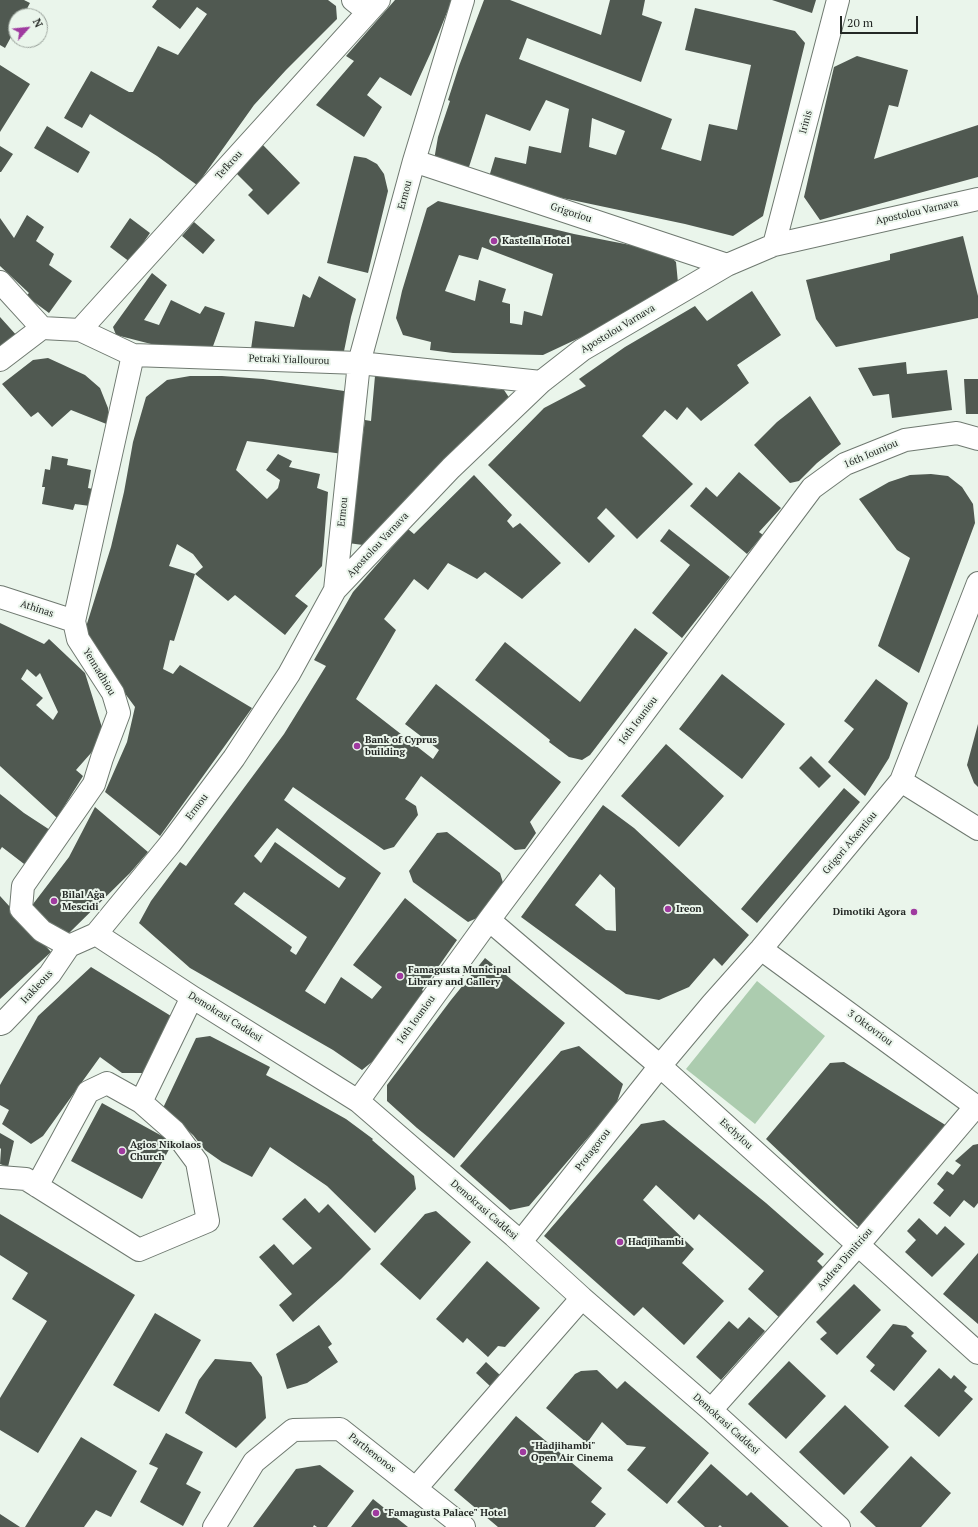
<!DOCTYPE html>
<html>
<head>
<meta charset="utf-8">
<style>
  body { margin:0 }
  #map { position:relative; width:978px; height:1527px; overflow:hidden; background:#eaf5eb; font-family:"PT Serif",serif }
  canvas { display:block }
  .north { position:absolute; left:8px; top:8px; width:40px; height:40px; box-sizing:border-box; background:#eaf5eb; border:1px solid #9ba39c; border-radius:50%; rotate:63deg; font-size:11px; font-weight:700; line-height:16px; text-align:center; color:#242825 }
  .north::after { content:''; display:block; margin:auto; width:14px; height:18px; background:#9f3a9f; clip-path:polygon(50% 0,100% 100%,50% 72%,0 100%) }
  .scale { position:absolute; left:840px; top:16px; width:78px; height:18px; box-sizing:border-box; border:2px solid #242825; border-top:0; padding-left:5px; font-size:12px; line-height:14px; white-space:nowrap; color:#242825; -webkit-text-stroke:3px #eaf5eb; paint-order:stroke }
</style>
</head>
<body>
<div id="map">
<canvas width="978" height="1527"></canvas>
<div class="north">N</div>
<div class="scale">20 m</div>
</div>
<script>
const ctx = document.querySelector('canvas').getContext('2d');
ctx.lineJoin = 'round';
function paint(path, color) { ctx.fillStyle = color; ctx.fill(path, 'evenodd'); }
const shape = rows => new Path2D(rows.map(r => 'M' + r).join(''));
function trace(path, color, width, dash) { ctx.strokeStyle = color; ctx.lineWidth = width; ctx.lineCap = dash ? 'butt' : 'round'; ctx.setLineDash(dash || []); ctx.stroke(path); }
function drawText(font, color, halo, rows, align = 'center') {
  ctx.font = font + ' "PT Serif",serif'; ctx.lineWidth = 4; ctx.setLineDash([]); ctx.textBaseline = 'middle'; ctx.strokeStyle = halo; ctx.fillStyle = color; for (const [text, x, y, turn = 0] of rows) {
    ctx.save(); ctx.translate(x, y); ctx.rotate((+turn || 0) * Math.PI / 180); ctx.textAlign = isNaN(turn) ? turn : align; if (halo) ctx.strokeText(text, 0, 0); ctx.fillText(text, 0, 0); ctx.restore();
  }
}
paint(shape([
  [757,981,825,1036,755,1124,686,1069]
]), '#acccaf');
paint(shape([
  [0,0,24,0,30,3,23,16,16,16,16,28,5,48,0,45],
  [157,0,328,0,336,6,337,19,286,70,254,105,197,185,157,156,90,114,82,128,64,118,91,71,129,92,133,92,158,46,178,55,207,14,197,7,180,29,152,7],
  [395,0,452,0,431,52,411,96,380,77,367,95,382,107,364,137,316,105,354,61,346,56],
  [484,0,510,0,601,35,610,0,645,0,642,15,662,22,641,82,527,38,519,59,672,119,661,149,701,161,709,124,737,130,751,65,685,50,695,8,795,31,805,43,763,216,733,236,685,224,553,196,489,177,495,157,526,164,529,146,561,153,569,109,546,100,530,131,486,114,468,170,434,160,438,137,450,101,448,100,459,66],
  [592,118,625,131,616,155,589,147],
  [772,0,816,0,812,13],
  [857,56,908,70,898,107,889,105,874,159,978,125,978,177,820,220,804,197,834,67],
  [0,65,30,84,0,132],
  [47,126,90,152,78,173,34,148],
  [262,144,300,183,268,215,248,195,253,190,235,172],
  [0,146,13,154,1,172,0,172],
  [354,156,366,158,377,164,384,174,388,191,368,273,327,263],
  [438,201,574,234,666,252,676,262,678,283,592,332,543,355,453,353,430,350,431,342,403,335,396,318,402,291,427,208],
  [482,247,553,274,542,316,524,311,522,325,510,323,510,304,502,302,506,289,479,280,475,301,445,291,459,255,478,260],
  [27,215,44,227,36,241,54,254,49,265,72,281,49,313,26,296,29,293,0,266,0,218,14,238],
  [130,218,150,233,130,262,110,247],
  [194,222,215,240,203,254,182,236],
  [963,236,978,296,978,318,836,347,816,319,806,280,890,260,890,254],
  [152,273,167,285,144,320,159,325,171,300,200,314,205,306,225,313,212,349,183,348,151,344,116,335,113,327],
  [319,276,356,299,351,317,343,356,251,349,255,321,294,327,303,294,310,298],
  [752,291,781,335,737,365,749,383,701,421,687,407,677,420,665,410,642,436,693,484,637,539,606,508,597,518,615,536,589,563,488,465,544,408,586,386,579,379,625,347,695,306,707,321],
  [0,317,18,337,0,351],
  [48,358,85,375,100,388,108,408,109,425,71,410,52,427,38,412,31,417,2,384,33,360],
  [906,362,907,374,947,370,952,410,892,418,889,394,873,396,858,368],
  [190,376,222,376,263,379,351,392,343,454,247,441,236,470,267,499,278,488,280,480,266,470,278,454,292,461,289,467,320,474,317,488,328,492,322,566,295,596,308,606,285,635,235,595,228,601,195,574,174,641,170,640,163,669,173,674,180,665,252,708,160,836,105,792,127,742,135,707,101,661,85,630,111,547,124,492,133,442,146,397,167,380],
  [177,544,193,554,203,567,195,574,169,566],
  [375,376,504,390,510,399,463,441,363,545,348,543,365,420,371,421],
  [964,379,978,379,978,414,966,414],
  [810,396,841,444,817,463,799,481,790,483,754,445,777,422],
  [52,456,68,459,67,465,91,470,88,488,93,489,90,506,75,504,73,510,42,504,45,487,42,487,45,469,50,470],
  [739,472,781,508,759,532,763,535,747,554,690,506,706,487,717,497],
  [931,474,948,476,962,487,973,504,975,523,919,673,878,646,910,558,897,550,859,499,889,482,910,475],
  [474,475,512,515,507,521,513,528,520,523,561,563,522,599,485,572,477,579,448,563,428,590,414,579,384,619,396,630,356,699,433,759,439,750,405,724,436,684,561,782,530,822,536,833,525,849,515,850,421,776,405,799,416,806,418,815,394,847,384,850,293,787,284,800,381,873,305,991,325,1004,341,977,372,999,382,987,353,965,405,898,457,940,422,990,425,993,373,1061,362,1070,333,1050,190,968,139,923,151,901,180,862,186,866,284,734,326,666,314,660,353,592,408,529,414,534],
  [277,828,339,874,346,878,339,888,275,842,261,863,254,856],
  [244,892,307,937,296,955,290,951,292,947,234,904],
  [669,529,730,577,682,638,652,613,690,565,660,541],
  [0,623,44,644,49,639,85,673,104,734,91,753,76,770,83,776,57,818,0,766],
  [27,669,36,677,40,673,58,712,53,720,36,705,43,698,21,679],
  [635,628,668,653,590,755,582,760,569,757,549,742,550,740,475,680,505,642,580,702],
  [722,674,785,724,742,779,679,729],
  [876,679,908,703,889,758,865,796,828,762,854,729,844,721],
  [978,724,978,787,974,783,967,765],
  [666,744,724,796,679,847,621,796],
  [811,756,831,776,819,788,799,768],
  [844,788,860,802,757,923,741,909],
  [0,794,24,813,50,830,28,867,2,847,0,850],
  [603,805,634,828,749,935,722,966,714,958,689,987,659,1000,626,994,521,917],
  [600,874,615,888,616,931,606,930,575,905],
  [95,807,148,852,130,873,67,935,30,908,69,857],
  [447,832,500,873,504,886,477,918,468,922,413,882,409,871,437,833],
  [0,896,51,952,0,999],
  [485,958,565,1023,454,1158,417,1128,387,1101,387,1085,451,1000],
  [91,967,171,1016,143,1073,122,1073,100,1057,43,1136,31,1144,2,1124,9,1110,0,1105,0,1085,38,1016],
  [210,1036,270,1067,266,1075,296,1091,346,1119,373,1139,372,1140,414,1176,416,1189,375,1233,327,1186,270,1147,252,1177,222,1162,205,1150,193,1135,163,1108,196,1038],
  [579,1046,623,1084,616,1105,529,1206,510,1210,460,1166,523,1094,561,1051],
  [844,1062,947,1126,860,1228,766,1139,830,1063],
  [102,1103,173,1142,142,1199,71,1161],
  [664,1120,766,1203,824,1254,817,1261,826,1270,782,1320,748,1289,764,1271,699,1214,694,1220,656,1185,643,1200,694,1249,682,1263,724,1301,684,1345,643,1307,634,1316,544,1236,641,1124],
  [0,1133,14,1141,8,1167,0,1164,1,1149,0,1148],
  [978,1144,978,1203,974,1208,964,1200,950,1217,933,1203,944,1190,937,1184,947,1171,953,1175,961,1165,955,1161,973,1145],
  [305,1198,319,1213,328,1204,371,1249,341,1279,293,1322,279,1305,292,1294,259,1257,274,1244,293,1265,312,1248,282,1219],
  [436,1211,471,1242,420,1300,380,1264,425,1214],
  [0,1214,135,1295,38,1453,0,1430,0,1398,47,1321,12,1299,28,1273,0,1255],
  [919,1218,937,1235,945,1226,965,1244,932,1277,905,1252,916,1240,907,1231],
  [978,1253,978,1324,943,1294],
  [487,1261,540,1308,505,1347,498,1346,488,1357,467,1338,463,1343,436,1319],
  [854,1284,881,1310,837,1355,820,1339,827,1333,816,1322],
  [155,1313,201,1340,159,1412,113,1385],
  [749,1317,765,1331,721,1380,696,1357,729,1321,738,1329],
  [893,1324,906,1326,914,1333,911,1336,927,1351,894,1391,870,1371,875,1365,866,1357],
  [319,1325,332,1344,328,1347,338,1362,307,1383,287,1389,276,1354],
  [215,1359,251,1362,262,1377,266,1418,236,1448,185,1413,199,1380],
  [789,1361,826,1396,786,1439,748,1404],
  [486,1362,500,1375,490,1386,476,1373],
  [939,1368,951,1379,954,1375,967,1387,964,1391,973,1399,939,1437,904,1406],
  [597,1370,617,1389,625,1381,709,1453,667,1504,627,1470,646,1447,627,1445,602,1422,587,1443,546,1408,575,1374,581,1371],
  [845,1405,889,1447,844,1495,799,1452],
  [516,1416,602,1488,591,1502,606,1514,595,1527,498,1527,454,1490],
  [166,1433,203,1452,186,1484,201,1492,183,1526,140,1502,158,1468,149,1464],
  [81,1437,137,1471,111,1517,96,1510,84,1527,25,1527],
  [911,1456,951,1493,921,1527,876,1527,860,1512],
  [711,1464,747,1496,751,1492,789,1527,722,1527,720,1525,718,1527,705,1527,677,1502],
  [320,1465,354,1491,327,1527,317,1527,314,1525,313,1527,253,1527,296,1469],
  [373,1499,408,1527,351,1527],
  [0,1514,20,1527,0,1527]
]), '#505951');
const minor = shape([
  [353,0,368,12],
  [414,161,727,265],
  [774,245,838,0],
  [0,282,42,328],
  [42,328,80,330,133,355,359,363,541,382],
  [80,330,379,0],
  [0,360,42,328],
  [335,590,451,468,541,382,582,350,727,265,774,245,978,199],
  [0,597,74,621],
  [901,781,978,829],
  [489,920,660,1066,978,1353],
  [96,934,192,997,358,1101,514,1236,582,1298,711,1410,839,1527],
  [69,946,96,934,170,844,234,758,289,674,335,590,359,363,414,161,463,0],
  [69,946,42,931,21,909,23,886,94,784,102,758,119,713,113,693,78,639,74,621,133,355],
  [761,949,978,1108],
  [0,1024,3,1023,50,974,69,946],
  [358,1101,489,920,812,488,845,464,905,440,957,433,978,439],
  [0,1177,26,1179,139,1250,208,1221,197,1162,174,1131,141,1102],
  [37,1186,88,1092,107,1083,141,1102,192,997],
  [527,1234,660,1066,712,1004,761,949,901,781,978,583],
  [711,1410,859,1244,976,1106],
  [416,1488,582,1298],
  [214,1527,254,1462,293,1430,340,1429,464,1527]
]);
trace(minor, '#6f7970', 24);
trace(minor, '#fff', 22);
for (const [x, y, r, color] of [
  [494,241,4,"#9f3a9f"],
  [357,746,4,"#9f3a9f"],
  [54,901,4,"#9f3a9f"],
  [668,909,4,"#9f3a9f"],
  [914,912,4,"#9f3a9f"],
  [400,976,4,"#9f3a9f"],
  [122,1151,4,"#9f3a9f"],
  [620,1242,4,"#9f3a9f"],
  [523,1452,4,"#9f3a9f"],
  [376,1513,4,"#9f3a9f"]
]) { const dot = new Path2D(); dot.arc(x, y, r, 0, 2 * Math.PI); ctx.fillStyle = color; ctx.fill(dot); trace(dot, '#eaf5eb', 1.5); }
drawText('10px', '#242825', '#eaf5eb', [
  ["Irinis",806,122,-75],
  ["Tefkrou",229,165,-48],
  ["Ermou",405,195,-75],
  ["Apostolou Varnava",917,212,-13],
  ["Grigoriou",571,213,18],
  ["Apostolou Varnava",618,329,-31],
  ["Petraki Yiallourou",289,360,2],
  ["16th Iouniou",871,454,-23],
  ["Ermou",343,512,-84],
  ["Apostolou Varnava",378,545,-47],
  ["Athinas",37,609,18],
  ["Yennadhiou",99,672,59],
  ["16th Iouniou",638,721,-53],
  ["Ermou",197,807,-53],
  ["Grigori Afxentiou",850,843,-50],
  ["Irakleous",37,987,-47],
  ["Demokrasi Caddesi",225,1017,32],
  ["16th Iouniou",416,1020,-54],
  ["3 Oktovriou",870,1028,36],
  ["Eschylou",736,1134,42],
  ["Protagorou",593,1150,-52],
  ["Demokrasi Caddesi",484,1210,41],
  ["Andrea Dimitriou",845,1259,-49],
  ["Demokrasi Caddesi",726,1424,42],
  ["Parthenonos",372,1453,38]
]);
drawText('bold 10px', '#242825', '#eaf5eb', [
  ["Kastella Hotel",502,241],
  ["Bank of Cyprus",365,740],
  ["building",365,752],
  ["Bilal Ağa",62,895],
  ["Mescidi",62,907],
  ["Ireon",676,909],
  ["Dimotiki Agora",906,912,"right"],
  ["Famagusta Municipal",408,970],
  ["Library and Gallery",408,982],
  ["Agios Nikolaos",130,1145],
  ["Church",130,1157],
  ["Hadjihambi",628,1242],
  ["\"Hadjihambi\"",531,1446],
  ["Open Air Cinema",531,1458],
  ["\"Famagusta Palace\" Hotel",384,1513]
], 'left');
</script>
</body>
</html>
